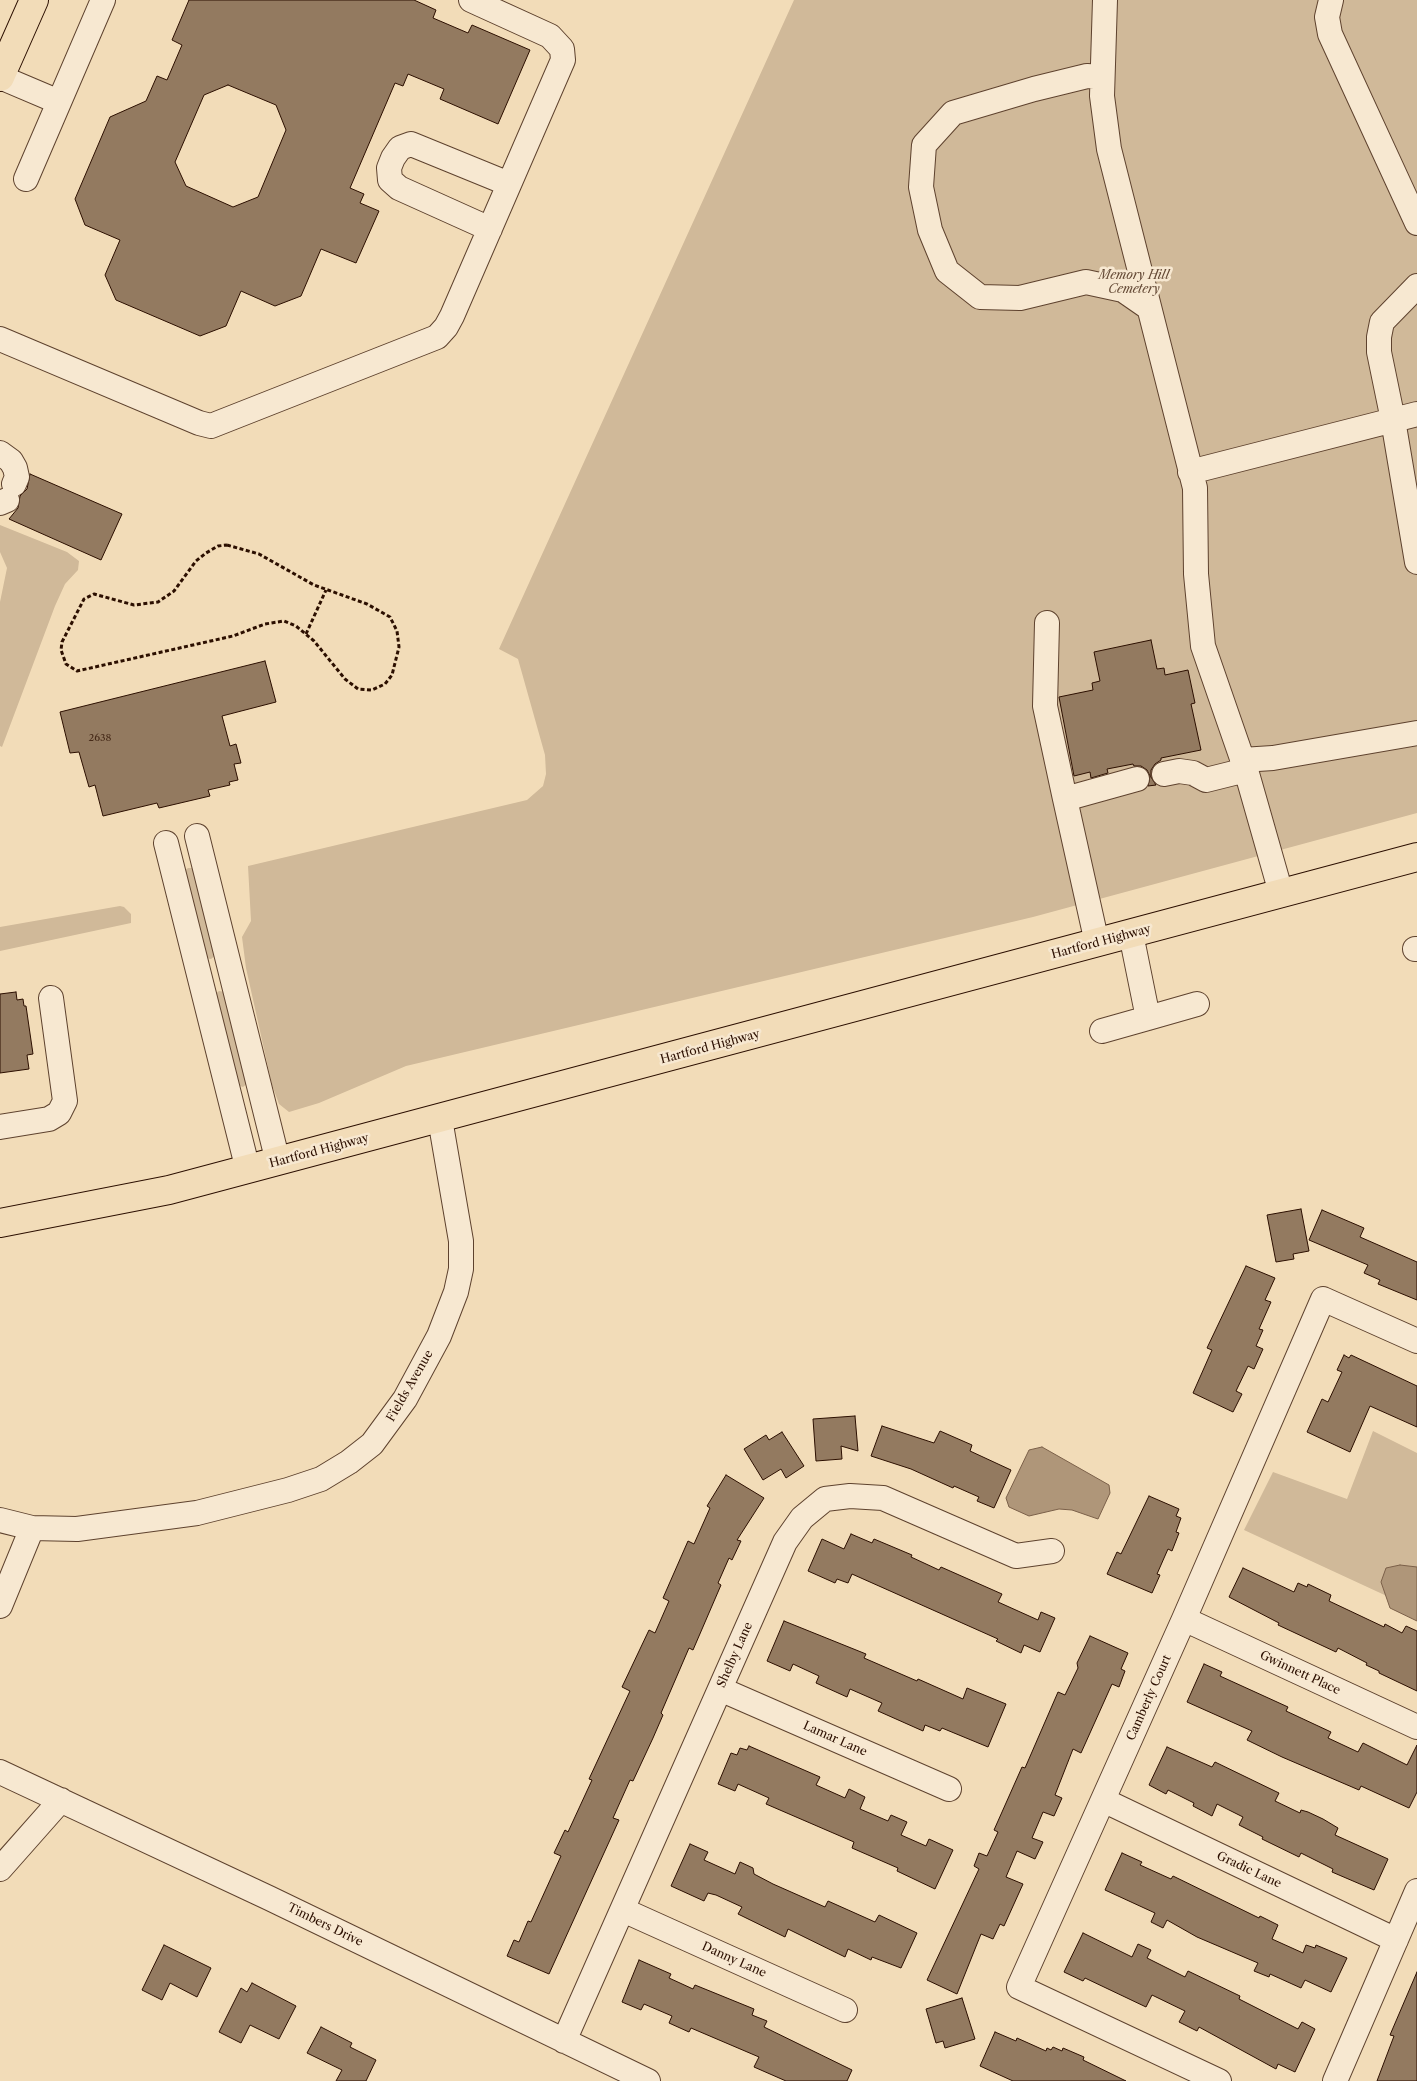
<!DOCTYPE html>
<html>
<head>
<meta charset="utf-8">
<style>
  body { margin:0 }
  canvas { display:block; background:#f2dcb8 }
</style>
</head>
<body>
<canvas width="1417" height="2081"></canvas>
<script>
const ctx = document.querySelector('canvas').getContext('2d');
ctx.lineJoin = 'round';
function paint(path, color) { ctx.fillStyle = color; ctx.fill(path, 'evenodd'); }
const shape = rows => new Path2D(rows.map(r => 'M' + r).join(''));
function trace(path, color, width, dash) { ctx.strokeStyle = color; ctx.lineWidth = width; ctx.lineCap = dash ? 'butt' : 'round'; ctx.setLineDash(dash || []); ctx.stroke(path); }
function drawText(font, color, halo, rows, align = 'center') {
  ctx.font = font + ' "Libre Caslon Text",serif'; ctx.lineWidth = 5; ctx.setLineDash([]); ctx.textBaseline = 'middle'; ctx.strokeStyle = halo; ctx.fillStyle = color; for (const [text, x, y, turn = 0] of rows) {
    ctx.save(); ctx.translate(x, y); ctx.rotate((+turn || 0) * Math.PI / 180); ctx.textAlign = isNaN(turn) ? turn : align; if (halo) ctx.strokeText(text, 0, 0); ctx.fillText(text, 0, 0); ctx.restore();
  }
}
paint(shape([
  [794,0,1417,0,1417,813,1033,917,406,1066,319,1103,289,1112,279,1104,272,1085,246,968,242,937,251,921,248,866,527,800,543,786,546,774,545,755,518,659,499,649],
  [0,525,67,552,79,561,78,570,65,584,55,606,2,747,0,746,0,602,7,568,0,552],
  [188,868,194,868,216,955,211,959,205,958,184,871],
  [120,906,124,907,131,914,131,923,0,951,0,927],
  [219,991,225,992,248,1083,243,1087,237,1085,214,995],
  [1373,1431,1417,1453,1417,1610,1244,1530,1273,1472,1347,1499]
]), '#d0b999');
const water = shape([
  [1042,1447,1109,1485,1110,1493,1098,1519,1072,1510,1059,1509,1029,1516,1009,1507,1006,1498,1029,1450,1042,1447],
  [1400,1565,1417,1567,1417,1621,1390,1608,1381,1582,1386,1568,1400,1565]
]);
paint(water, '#af9679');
trace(water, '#7b6049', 1);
const building = shape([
  [189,0,414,0,436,10,433,18,468,33,472,25,530,50,498,124,440,99,444,89,408,74,403,86,395,83,350,188,364,194,360,203,379,211,356,263,321,249,301,296,275,306,241,291,226,326,200,336,116,300,105,275,120,240,85,225,75,199,110,117,146,101,157,76,167,80,182,45,172,40,189,0],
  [228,85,276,105,286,130,258,197,233,207,186,186,175,162,204,95,228,85],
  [30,474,122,514,101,560,9,519,18,508,20,496,27,489,30,474],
  [1151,640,1157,669,1164,668,1165,675,1188,670,1195,703,1191,704,1201,750,1161,758,1161,760,1155,764,1151,770,1151,777,1156,785,1148,786,1150,776,1147,770,1141,766,1134,766,1133,764,1107,769,1108,773,1091,778,1090,772,1074,776,1059,697,1093,690,1092,683,1100,681,1094,652,1151,640],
  [265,661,276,702,222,716,230,746,236,744,241,763,234,764,238,780,229,782,230,785,208,790,210,796,159,808,157,803,103,816,95,785,89,787,79,752,70,753,60,712,265,661],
  [16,992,17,1000,23,999,24,1006,26,1006,33,1054,27,1055,29,1069,0,1073,0,994,16,992],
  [1301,1209,1309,1251,1293,1254,1294,1259,1276,1262,1267,1215,1301,1209],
  [1322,1210,1364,1228,1360,1237,1417,1262,1417,1300,1378,1284,1380,1280,1364,1273,1368,1265,1309,1240,1322,1210],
  [1246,1266,1275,1278,1265,1300,1271,1302,1259,1329,1263,1330,1256,1346,1263,1349,1254,1369,1248,1366,1236,1391,1242,1394,1233,1412,1193,1393,1212,1350,1207,1348,1246,1266],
  [1344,1355,1349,1358,1351,1355,1417,1386,1417,1427,1370,1406,1350,1452,1307,1432,1322,1399,1328,1402,1342,1372,1337,1370,1344,1355],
  [855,1416,858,1451,841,1446,842,1459,816,1461,813,1419,855,1416],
  [882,1426,934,1443,940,1431,972,1445,970,1451,1011,1470,994,1508,977,1501,979,1497,954,1486,953,1488,911,1469,871,1456,882,1426],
  [782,1432,804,1466,786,1478,781,1469,763,1480,744,1449,766,1435,769,1440,782,1432],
  [726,1475,764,1498,737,1540,741,1541,732,1560,729,1558,718,1583,721,1585,693,1650,689,1648,661,1713,663,1715,653,1738,633,1781,630,1780,613,1818,619,1820,549,1974,507,1956,514,1940,519,1942,528,1921,531,1922,561,1856,554,1853,565,1830,568,1832,592,1780,589,1779,630,1691,622,1687,649,1630,655,1633,669,1601,663,1598,688,1541,694,1544,710,1508,707,1506,726,1475],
  [1149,1496,1179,1509,1176,1516,1181,1518,1176,1532,1179,1533,1172,1551,1168,1549,1157,1574,1160,1575,1152,1593,1107,1574,1117,1552,1121,1554,1149,1496],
  [851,1534,872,1543,874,1539,912,1555,911,1557,939,1570,941,1567,1002,1594,998,1602,1038,1620,1041,1612,1055,1618,1040,1652,1024,1645,1021,1653,996,1641,998,1639,852,1574,848,1583,837,1579,835,1583,808,1571,822,1539,844,1549,851,1534],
  [1243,1568,1294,1592,1298,1583,1307,1587,1308,1584,1331,1595,1329,1601,1384,1627,1385,1624,1402,1633,1406,1626,1417,1631,1417,1691,1379,1673,1379,1671,1366,1665,1367,1663,1338,1648,1336,1652,1278,1625,1279,1623,1229,1597,1243,1568],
  [784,1621,866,1654,864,1658,917,1681,918,1679,963,1699,967,1688,1006,1704,988,1747,942,1728,940,1731,925,1725,923,1731,878,1711,882,1703,850,1689,847,1697,816,1683,819,1676,793,1664,790,1671,767,1661,784,1621],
  [1090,1636,1128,1653,1121,1669,1125,1671,1119,1687,1112,1684,1081,1753,1073,1749,1055,1795,1062,1798,1054,1816,1043,1812,1032,1838,1043,1842,1035,1859,1017,1851,1006,1877,1023,1884,1004,1926,1000,1924,993,1939,981,1934,957,1994,927,1980,979,1869,974,1866,979,1853,987,1856,998,1832,994,1830,1022,1767,1025,1768,1058,1692,1065,1695,1078,1668,1077,1663,1090,1636],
  [1204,1664,1222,1672,1220,1676,1288,1707,1286,1711,1331,1732,1328,1738,1358,1752,1363,1743,1407,1765,1417,1745,1417,1792,1409,1808,1361,1786,1359,1790,1282,1757,1247,1740,1252,1731,1187,1702,1204,1664],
  [749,1746,820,1777,816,1785,845,1798,849,1789,865,1797,860,1809,888,1821,891,1815,907,1822,901,1835,926,1846,929,1839,953,1850,935,1889,897,1871,898,1868,852,1848,854,1842,766,1804,769,1798,738,1784,735,1791,718,1784,731,1753,737,1755,740,1748,747,1750,749,1746],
  [1167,1747,1212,1767,1215,1762,1279,1793,1275,1801,1300,1813,1301,1810,1308,1812,1323,1819,1338,1828,1335,1835,1388,1859,1374,1890,1332,1872,1333,1869,1301,1853,1299,1857,1262,1839,1263,1837,1239,1825,1243,1817,1217,1804,1212,1816,1193,1806,1194,1803,1168,1790,1166,1794,1149,1785,1167,1747],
  [690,1844,708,1852,704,1860,735,1874,740,1862,753,1868,754,1874,773,1884,825,1907,828,1901,875,1922,879,1915,917,1933,901,1968,872,1957,871,1960,848,1949,845,1957,788,1929,785,1937,738,1914,742,1907,716,1895,708,1893,704,1901,671,1886,690,1844],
  [1122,1853,1142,1862,1140,1865,1171,1879,1173,1876,1259,1918,1260,1916,1278,1925,1272,1939,1303,1953,1306,1945,1315,1948,1316,1945,1347,1958,1331,1992,1305,1980,1301,1988,1270,1974,1269,1977,1254,1971,1258,1963,1197,1937,1167,1920,1163,1928,1151,1922,1155,1913,1105,1890,1122,1853],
  [1083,1933,1132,1957,1138,1944,1151,1950,1147,1958,1185,1977,1188,1971,1240,1996,1239,1999,1298,2029,1302,2022,1315,2029,1295,2072,1278,2064,1276,2069,1199,2027,1197,2031,1179,2022,1185,2011,1152,1995,1146,2007,1085,1978,1083,1981,1064,1972,1083,1933],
  [164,1945,211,1968,197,1997,170,1983,162,2000,142,1990,164,1945],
  [639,1960,671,1974,669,1978,693,1989,695,1985,754,2009,752,2015,767,2021,764,2027,852,2070,847,2081,786,2081,754,2067,759,2057,691,2028,689,2032,669,2023,672,2016,644,2004,641,2010,622,2002,639,1960],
  [1417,1972,1417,2081,1377,2081,1394,2036,1390,2035,1417,1972],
  [252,1983,296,2006,279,2039,250,2025,241,2043,219,2032,241,1988,247,1992,252,1983],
  [962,1998,975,2039,945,2048,943,2041,936,2043,926,2009,962,1998],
  [321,2027,352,2043,350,2047,376,2060,366,2081,336,2081,342,2070,307,2053,321,2027],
  [995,2032,1016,2041,1017,2038,1046,2051,1047,2048,1051,2050,1053,2047,1062,2051,1063,2048,1084,2057,1083,2060,1126,2081,1013,2081,980,2066,995,2032]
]);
paint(building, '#937a60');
trace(building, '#2c0f00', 1);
const minor = shape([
  [1105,0,1102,96,1109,149,1195,488,1196,574,1203,646,1246,770],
  [1331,0,1327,17,1330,34,1417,223],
  [0,77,59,102],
  [1102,77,1087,76,1034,89,953,113,924,145,921,187,930,230,947,271,980,297,1020,298,1086,282,1123,290,1149,308],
  [26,179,103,0],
  [490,229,399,188,390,180,389,168,393,158,400,148,411,144,509,184],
  [1417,286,1382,322,1379,337,1379,352,1393,420,1417,562],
  [0,339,199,423,211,426,437,337,446,327,452,316,563,60,562,49,550,36,471,0],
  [0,453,11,461,15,468,17,477,14,484],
  [1190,472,1417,414],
  [0,503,7,500],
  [1047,623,1045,706,1065,799],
  [1242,760,1273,758,1417,733],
  [1164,774,1179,771,1193,773,1206,780,1246,770,1281,893],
  [197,836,278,1162],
  [166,843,248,1170],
  [1131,934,1148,1018,1197,1004],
  [1097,943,1065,799,1137,779],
  [1415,949,1417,949],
  [1102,1031,1148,1018],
  [0,1127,49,1119,59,1113,65,1101,51,998],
  [0,1520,32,1528,77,1529,197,1513,288,1490,321,1479,349,1462,372,1444,405,1399,439,1336,456,1292,461,1269,461,1241,440,1119],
  [0,1606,32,1528],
  [1184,1619,1417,1727],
  [720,1689,949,1789],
  [0,1772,269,1898,648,2081],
  [1103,1800,1396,1940],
  [0,1869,61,1800],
  [623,1910,845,2010],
  [564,2041,785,1542,802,1518,825,1499,850,1496,883,1498,1016,1556,1052,1551],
  [1219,2081,1019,1987,1184,1619,1323,1299,1417,1341],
  [1335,2081,1417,1891]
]);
const major = shape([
  [0,77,34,0],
  [0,1223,169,1190,1417,857]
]);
trace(minor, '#5e422e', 26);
trace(major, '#2c0f00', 30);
trace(shape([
  [227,545,259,554,314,585,367,604,390,617,397,631,399,647,392,675,385,684,372,690,358,689,345,679,314,641,296,626,284,621,265,624,233,636,77,671,66,664,61,650,62,642,84,599,94,594,134,605,158,602,174,591,196,561,206,553,218,546,227,545],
  [306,634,326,590]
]), '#2c0f00', 3, [4, 2.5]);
trace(minor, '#f7e8d1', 24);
trace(major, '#f2dcb8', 28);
drawText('10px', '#462a18', null, [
  ["2638",100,738]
]);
drawText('italic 12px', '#654a36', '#f7e8d1', [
  ["Memory Hill",1134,276],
  ["Cemetery",1134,290]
]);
drawText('12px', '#2c0f00', '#f7e8d1', [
  ["Hartford Highway",1101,942,-15],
  ["Hartford Highway",710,1047,-15],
  ["Hartford Highway",319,1151,-15],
  ["Fields Avenue",410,1386,-60],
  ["Shelby Lane",735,1655,-66],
  ["Gwinnett Place",1300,1673,25],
  ["Camberly Court",1149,1698,-66],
  ["Lamar Lane",835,1739,24],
  ["Gradic Lane",1249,1870,25],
  ["Timbers Drive",325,1925,26],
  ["Danny Lane",734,1960,24]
]);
</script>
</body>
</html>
